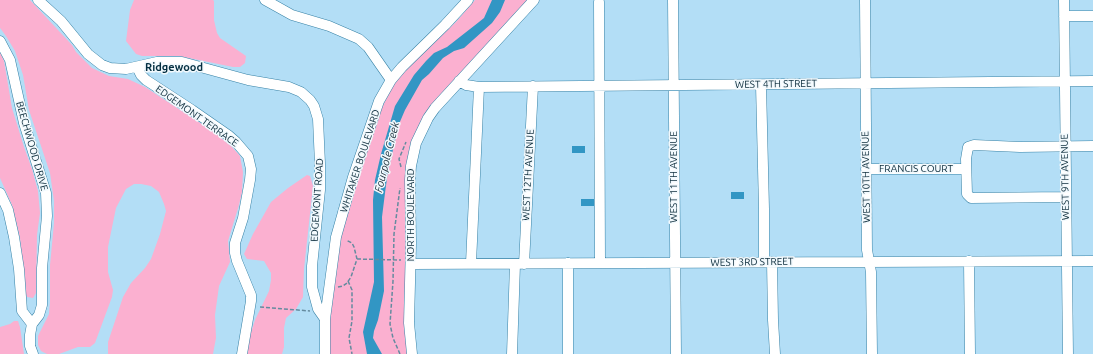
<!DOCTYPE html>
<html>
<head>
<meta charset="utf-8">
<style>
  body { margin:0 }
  canvas { display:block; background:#b3def6 }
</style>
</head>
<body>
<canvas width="1093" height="354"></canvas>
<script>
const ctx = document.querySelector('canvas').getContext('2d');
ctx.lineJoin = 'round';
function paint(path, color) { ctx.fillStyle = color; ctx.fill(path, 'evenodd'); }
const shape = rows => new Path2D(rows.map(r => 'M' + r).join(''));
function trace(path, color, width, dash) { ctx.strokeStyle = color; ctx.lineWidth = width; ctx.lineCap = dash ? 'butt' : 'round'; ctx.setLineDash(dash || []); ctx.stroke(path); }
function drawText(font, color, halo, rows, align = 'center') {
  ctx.font = font + ' Ubuntu,sans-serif'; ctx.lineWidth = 3; ctx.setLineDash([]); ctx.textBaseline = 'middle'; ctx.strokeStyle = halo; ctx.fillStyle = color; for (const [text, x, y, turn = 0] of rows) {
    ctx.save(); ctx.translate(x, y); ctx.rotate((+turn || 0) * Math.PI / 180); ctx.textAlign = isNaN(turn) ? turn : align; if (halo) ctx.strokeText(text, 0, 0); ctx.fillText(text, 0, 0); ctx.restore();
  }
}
paint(shape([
  [0,0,30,0,72,45,76,52,92,68,109,76,128,79,145,87,214,132,232,147,240,156,243,172,242,192,239,205,228,241,230,262,219,286,215,315,216,338,213,354,108,354,108,342,123,297,131,283,145,268,151,259,160,234,166,211,164,204,159,192,151,186,141,184,134,184,126,189,116,208,108,247,108,272,113,290,112,297,95,343,90,347,78,347,59,354,47,354,41,351,38,345,38,336,49,314,50,302,50,265,54,223,54,201,50,173,29,110,23,75,15,51,6,36,0,28],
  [134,0,213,0,214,1,214,20,217,33,220,38,246,56,245,63,240,67,233,67,179,56,142,56,136,54,126,41,130,10],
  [475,0,528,0,440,95,423,117,412,141,406,166,405,179,406,260,404,322,407,354,330,354,330,320,340,238,379,114,391,89,398,79,419,57,456,22],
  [0,52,4,61,12,108,24,147,32,169,38,191,40,213,37,235,36,293,33,298,27,297,26,294,25,278,22,258,20,238,12,205,0,178],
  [307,175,310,176,311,179,313,186,304,269,303,297,296,309,286,318,284,328,284,347,282,354,246,354,248,342,255,320,269,291,271,280,271,273,264,261,247,259,244,254,253,234,271,202,288,188],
  [14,321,18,321,20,327,24,354,0,354,0,327,10,324]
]), '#fbb0d0');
paint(shape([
  [492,0,505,0,500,12,492,23,464,48,454,51,443,58,429,74,422,80,405,110,399,124,388,171,385,193,382,217,384,291,378,320,374,331,373,338,382,354,367,354,363,332,374,282,373,200,375,180,381,154,395,106,414,75,426,61,434,53,447,47,479,22,484,18],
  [572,146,585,146,585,153,572,153],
  [731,192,744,192,744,199,731,199],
  [581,199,594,199,594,206,581,206]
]), '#3296c4');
const minor = shape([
  [38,0,61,21,88,54,102,65,110,68,126,69,157,62,182,62,248,80,289,87,301,92,310,100,314,106,318,119,320,164,320,190,312,266,312,287,318,309,325,319],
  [265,0,292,15,329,26,359,39,368,47,391,80],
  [673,0,676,354],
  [865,0,867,250,871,272,872,354],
  [1064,0,1068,354],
  [599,2,600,263],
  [1064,16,1093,16],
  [0,41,10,60,24,123,46,193,47,216,42,268,42,305,39,315,32,324],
  [137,67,141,75,146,80,192,110,228,135,236,142,248,156,251,169,250,180,243,218,235,243,235,253,237,261,251,295,251,301,242,354],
  [459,81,466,85,479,87,1093,81],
  [761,85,764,209,764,262],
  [866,169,966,169],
  [0,193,8,210,14,237,19,269,22,311,32,324,30,335,30,346,33,354],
  [1066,197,971,198,967,194,966,159,968,147,974,145,1020,147,1093,146],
  [969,261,970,354],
  [772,262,773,320,775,354],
  [471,263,479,87],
  [568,263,568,354],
  [411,264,1093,261],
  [524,264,533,86],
  [325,354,325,319,336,237,353,177,379,101,391,80,402,67,445,25,468,0],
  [412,354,409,323,411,243,410,180,411,166,416,143,428,118,435,108,534,0],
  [512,354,515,264]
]);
trace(minor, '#3782a6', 11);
trace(shape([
  [401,167,399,159,406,142],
  [357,259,401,260],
  [348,281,352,290,352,321,349,338,352,354],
  [338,287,343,286,347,283,351,277,357,259,354,247,352,243,346,240],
  [260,307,310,311],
  [400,354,393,338,390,324,393,281,394,234,400,188]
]), '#658b9f', 1.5, [4, 2]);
trace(minor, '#fff', 10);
drawText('10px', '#0b2b3a', '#f2f9fd', [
  ["WEST 4TH STREET",776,84,-1],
  ["EDGEMONT TERRACE",197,116,35],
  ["BEECHWOOD DRIVE",32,146,74],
  ["WHITAKER BOULEVARD",360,161,-72],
  ["FRANCIS COURT",916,169],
  ["WEST 12TH AVENUE",528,175,-87],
  ["WEST 11TH AVENUE",674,177,-90],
  ["WEST 10TH AVENUE",866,177,-91],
  ["WEST 9TH AVENUE",1065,177,-91],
  ["EDGEMONT ROAD",317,200,-86],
  ["NORTH BOULEVARD",411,215,-90],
  ["WEST 3RD STREET",752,262,-1]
]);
drawText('bold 11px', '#042f41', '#f2f9fd', [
  ["Ridgewood",174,67]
]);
drawText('italic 11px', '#1b313c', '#f2f9fd', [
  ["Fourpole Creek",387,157,-76]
]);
</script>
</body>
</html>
